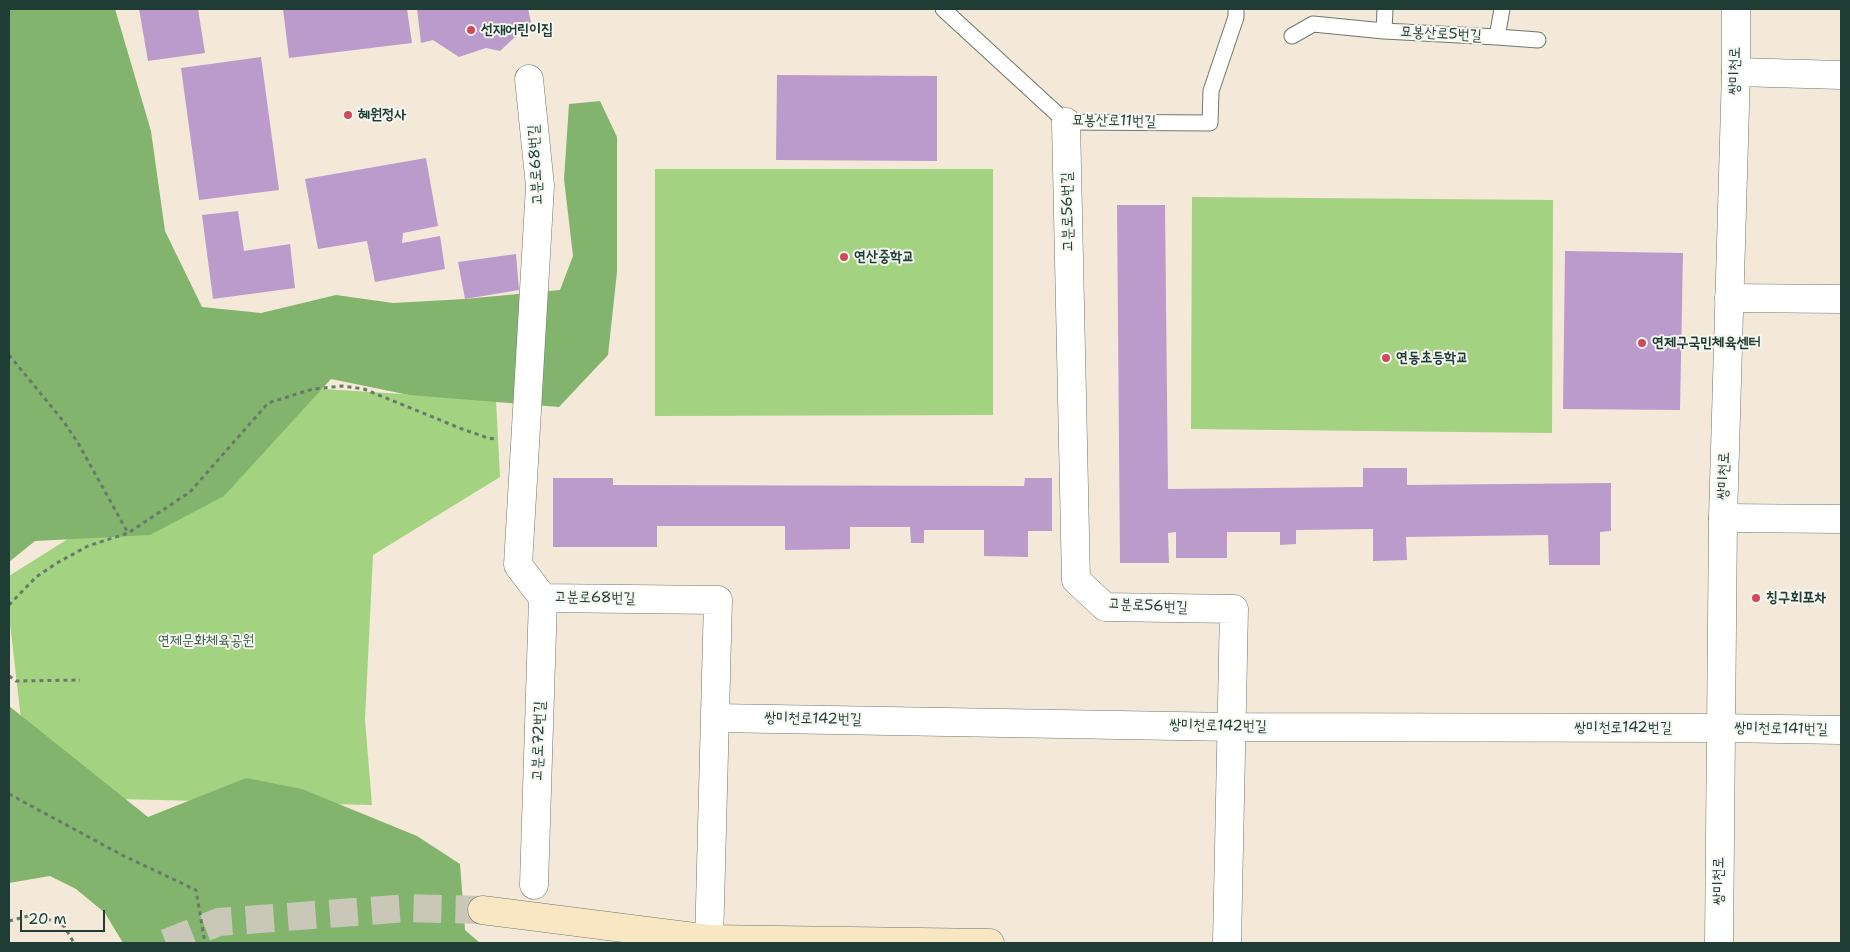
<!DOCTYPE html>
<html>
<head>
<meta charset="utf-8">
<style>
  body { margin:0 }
  #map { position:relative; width:1850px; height:952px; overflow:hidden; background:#f4e9d8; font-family:"Shantell Sans",sans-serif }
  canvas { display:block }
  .frame { position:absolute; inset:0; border:10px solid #1f3d34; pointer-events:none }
  .scale { position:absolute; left:20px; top:910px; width:85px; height:22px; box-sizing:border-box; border:2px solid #1f3d34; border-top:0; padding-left:6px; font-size:15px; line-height:18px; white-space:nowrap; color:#1f3d34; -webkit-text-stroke:4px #f6f6f2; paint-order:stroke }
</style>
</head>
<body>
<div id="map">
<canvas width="1850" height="952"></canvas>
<div class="frame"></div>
<div class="scale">20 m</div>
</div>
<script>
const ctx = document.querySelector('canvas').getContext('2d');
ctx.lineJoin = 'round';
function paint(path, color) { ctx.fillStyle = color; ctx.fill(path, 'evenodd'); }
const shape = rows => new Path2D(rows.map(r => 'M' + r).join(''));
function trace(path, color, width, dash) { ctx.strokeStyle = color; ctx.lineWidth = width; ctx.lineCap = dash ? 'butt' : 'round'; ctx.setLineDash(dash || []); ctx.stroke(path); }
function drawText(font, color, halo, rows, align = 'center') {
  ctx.font = font + ' "Shantell Sans","Poor Story",sans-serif'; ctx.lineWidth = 4; ctx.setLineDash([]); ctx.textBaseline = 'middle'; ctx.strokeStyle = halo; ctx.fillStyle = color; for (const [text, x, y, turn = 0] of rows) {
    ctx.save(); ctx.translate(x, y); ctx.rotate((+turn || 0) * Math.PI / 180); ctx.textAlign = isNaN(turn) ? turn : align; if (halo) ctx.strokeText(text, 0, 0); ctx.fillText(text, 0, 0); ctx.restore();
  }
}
paint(shape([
  [655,169,993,169,993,415,655,416],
  [1192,197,1553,200,1552,433,1191,429],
  [308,388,496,400,500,477,373,555,365,720,372,805,30,797,9,615,9,576]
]), '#a3d280');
paint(shape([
  [9,9,115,9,151,131,165,231,202,307,261,313,336,295,393,303,465,299,560,290,573,256,564,179,569,104,600,101,617,137,617,272,608,355,559,407,409,395,331,379,224,496,150,535,35,541,9,562],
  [9,706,148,817,246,778,302,789,417,836,460,864,465,930,480,943,123,943,105,913,76,889,50,876,9,883]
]), '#82b46e');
paint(shape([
  [139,9,198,9,205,53,148,61],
  [283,9,407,9,412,43,289,58],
  [417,9,528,9,531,22,500,51,486,48,459,57,433,40,421,43],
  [261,57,279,190,199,200,181,68],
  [777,75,937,76,937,161,776,160],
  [426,158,438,226,403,233,402,243,440,236,445,269,375,282,367,241,318,249,305,179],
  [1117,205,1165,205,1168,489,1363,487,1363,468,1407,468,1407,485,1611,483,1611,531,1600,532,1600,565,1549,565,1548,535,1406,537,1407,560,1373,561,1373,529,1296,530,1296,544,1280,545,1280,532,1227,532,1227,558,1176,558,1176,532,1168,533,1169,563,1120,563],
  [238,211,244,251,290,244,295,288,213,299,202,215],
  [1565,251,1683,253,1680,410,1563,409],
  [516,254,519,290,465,299,458,262],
  [553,478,613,478,613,485,1024,486,1025,478,1052,478,1052,531,1028,531,1028,557,984,556,984,530,924,530,924,543,911,543,910,527,850,527,850,549,785,550,785,526,657,526,657,547,553,547]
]), '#bb9bcc');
trace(shape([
  [166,943,219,922,408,908,482,910]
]), '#c9c7b7', 28, [28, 14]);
const service = shape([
  [943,9,1066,122,1210,123,1211,91,1236,17,1236,9],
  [1384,31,1385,9],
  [1292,36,1313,24,1384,31,1497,37,1502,9],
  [1497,37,1538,40]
]);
const minor = shape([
  [1736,72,1841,75],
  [529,79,540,186,518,565,543,598],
  [1066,122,1076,580,1105,607,1234,609,1227,943],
  [1729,298,1841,299],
  [1723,518,1841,519],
  [543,598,718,600,709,943],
  [716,718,1233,727,1720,728,1841,730],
  [534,885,543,598]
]);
const tertiary = shape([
  [1719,943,1723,518,1736,72,1736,9]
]);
const secondary = shape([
  [482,910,702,938],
  [682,943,709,939,990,943]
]);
trace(service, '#6a796d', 17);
trace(minor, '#6a796d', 29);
trace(tertiary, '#6a796d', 29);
trace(secondary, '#6a796d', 29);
trace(shape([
  [9,355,64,422,78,443,128,533],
  [9,605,36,577,57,563,88,546,128,533,190,492,268,403,313,389,342,386,364,389,462,429,488,438,497,439],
  [9,676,16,681,80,680],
  [9,794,122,855,196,890,205,943],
  [9,921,36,914,64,926,74,943]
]), '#6a796d', 3, [4, 4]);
trace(service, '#fff', 15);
trace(minor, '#fff', 28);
trace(tertiary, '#fff', 28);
trace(secondary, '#f9e7c3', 28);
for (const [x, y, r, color] of [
  [471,30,5,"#d1495b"],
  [348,115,5,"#d1495b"],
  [844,257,5,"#d1495b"],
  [1642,343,5,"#d1495b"],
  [1386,358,5,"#d1495b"],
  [1756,598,5,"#d1495b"]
]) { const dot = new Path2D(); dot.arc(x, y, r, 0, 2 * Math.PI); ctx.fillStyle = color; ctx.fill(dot); trace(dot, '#f6f6f2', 2); }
drawText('bold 15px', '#1f3d34', '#f6f6f2', [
  ["선재어린이집",481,30],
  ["혜원정사",358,115],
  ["연산중학교",854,257],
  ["연제구국민체육센터",1652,343],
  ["연동초등학교",1396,358],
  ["칭구회포차",1766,598]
], 'left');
drawText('15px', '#1f3d34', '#f6f6f2', [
  ["묘봉산로5번길",1441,34,3],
  ["쌍미천로",1735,71,-89],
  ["묘봉산로11번길",1114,121,1],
  ["고분로68번길",536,165,-93],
  ["고분로56번길",1068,212,-91],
  ["쌍미천로",1724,476,-88],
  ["고분로68번길",595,598,1],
  ["고분로56번길",1148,606,3],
  ["쌍미천로142번길",813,719,1],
  ["쌍미천로142번길",1218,726,1],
  ["쌍미천로142번길",1623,728],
  ["쌍미천로141번길",1781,729,1],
  ["고분로72번길",539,741,-88],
  ["쌍미천로",1719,881,-90]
]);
drawText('15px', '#395b43', '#f6f6f2', [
  ["연제문화체육공원",206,641]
]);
</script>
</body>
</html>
